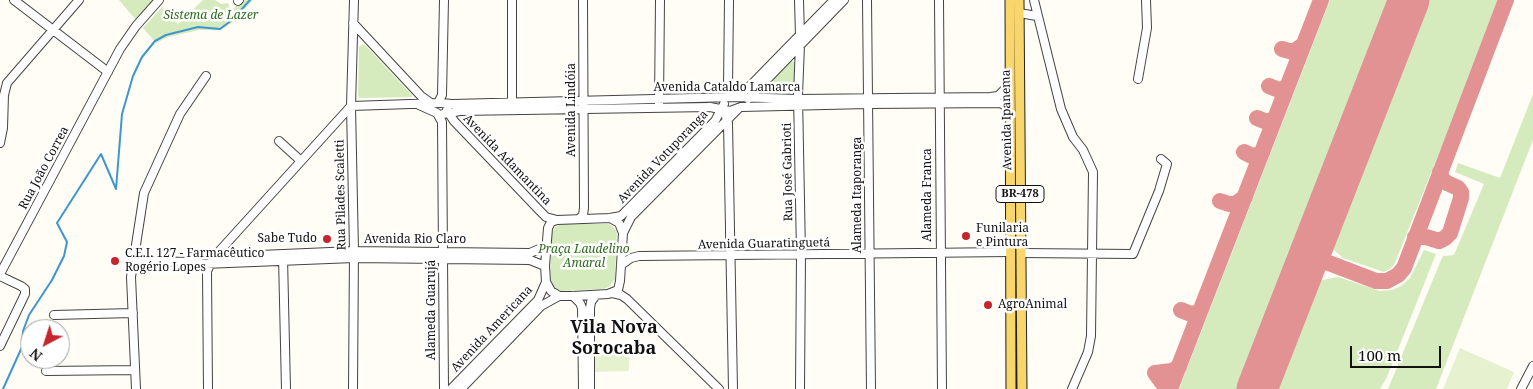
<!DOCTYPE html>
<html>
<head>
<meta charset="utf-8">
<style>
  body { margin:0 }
  #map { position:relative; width:1533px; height:389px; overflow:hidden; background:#fffdf5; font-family:"Noto Serif",serif }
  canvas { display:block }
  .north { position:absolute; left:20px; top:319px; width:50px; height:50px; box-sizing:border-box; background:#fff; border:1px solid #a0a0a0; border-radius:50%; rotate:220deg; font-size:14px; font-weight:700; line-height:20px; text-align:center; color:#111 }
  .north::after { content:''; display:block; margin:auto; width:18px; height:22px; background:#c4262e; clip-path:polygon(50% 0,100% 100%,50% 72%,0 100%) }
  .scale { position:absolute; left:1350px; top:346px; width:91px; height:22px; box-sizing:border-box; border:2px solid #111; border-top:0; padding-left:6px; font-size:15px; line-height:18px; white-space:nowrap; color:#111; -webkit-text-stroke:4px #fff; paint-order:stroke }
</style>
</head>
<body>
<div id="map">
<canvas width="1533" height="389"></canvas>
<div class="north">N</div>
<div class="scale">100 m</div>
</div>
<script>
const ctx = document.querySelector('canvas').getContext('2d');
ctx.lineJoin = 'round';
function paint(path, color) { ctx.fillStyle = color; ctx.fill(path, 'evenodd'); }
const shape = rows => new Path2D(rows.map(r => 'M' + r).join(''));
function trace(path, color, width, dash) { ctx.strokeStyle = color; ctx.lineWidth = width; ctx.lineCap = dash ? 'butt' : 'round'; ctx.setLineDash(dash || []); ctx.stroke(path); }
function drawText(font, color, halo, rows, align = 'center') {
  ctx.font = font + ' "Noto Serif",serif'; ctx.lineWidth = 5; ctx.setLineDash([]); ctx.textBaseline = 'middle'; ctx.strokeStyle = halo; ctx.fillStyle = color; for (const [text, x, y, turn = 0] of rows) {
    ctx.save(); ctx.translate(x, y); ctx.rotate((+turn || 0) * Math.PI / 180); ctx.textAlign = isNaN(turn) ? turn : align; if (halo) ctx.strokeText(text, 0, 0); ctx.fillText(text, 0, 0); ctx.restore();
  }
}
paint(shape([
  [119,0,153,0,136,20],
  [203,0,215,0,221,4,228,3,230,8,233,9,242,0,253,0,234,21,221,30,199,30,168,37,156,43,143,28,162,7,178,24],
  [1330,0,1397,0,1246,389,1179,389],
  [1425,0,1501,0,1394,265,1390,269,1384,272,1343,258,1334,250,1332,243],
  [362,45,365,45,412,95,412,97,359,98,358,96,359,47],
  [789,61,795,62,796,88,794,91,791,93,763,94,761,89],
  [1533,94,1533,140,1436,389,1388,389,1441,260,1443,256,1454,255,1484,184,1455,172,1458,163,1500,178],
  [561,224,608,224,611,225,617,231,615,279,610,286,604,289,560,291,553,287,550,279,552,233,554,228],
  [1424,250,1436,254,1387,377,1380,389,1275,389,1317,281,1338,277,1380,291,1392,290,1401,286,1410,278]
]), '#d5ebbd');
paint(shape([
  [1460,348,1514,372,1507,389,1443,389],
  [629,350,629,371,594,372,593,351]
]), '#e6f2cf');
trace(shape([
  [3,389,22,347,23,331,29,315,52,280,64,256,67,242,57,223,101,154,116,189,122,114,133,76,142,57,155,41,166,35,198,27,220,29,232,20,250,0]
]), '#3f96cf', 2);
trace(shape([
  [1282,49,1293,52,1303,45],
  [1269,86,1279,90,1284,89,1287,86],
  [1257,118,1267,122,1274,119],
  [1244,152,1252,156,1258,155,1262,153],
  [1220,201,1229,204,1235,204,1245,197],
  [1415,237,1426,237,1439,241,1445,238,1450,233,1461,198,1461,192,1458,188,1447,183,1442,179,1440,172],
  [1314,244,1316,254,1321,260],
  [1305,267,1316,260,1321,260,1376,281,1387,281,1398,275,1404,268,1506,0],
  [1181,310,1191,314,1200,312],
  [1167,389,1155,373,1172,371,1179,367],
  [1170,389,1321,0]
]), '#e29292', 16);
trace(shape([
  [1257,389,1409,0]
]), '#e29292', 41);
const minor = shape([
  [14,0,108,72],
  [729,0,728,87,731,94,735,97],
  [799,0,800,36],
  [867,0,871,389],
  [939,0,942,389],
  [1034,0,1061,109,1073,137,1083,150,1093,172,1091,336,1088,352,1072,389],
  [238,1,239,0],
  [1019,13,1037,16],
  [353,23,421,96,431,103],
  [800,45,798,95,801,254,800,389],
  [1138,79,1147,28,1146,0],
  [736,97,750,86,834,0],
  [748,99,844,0],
  [512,102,512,0],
  [438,103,442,95,444,0],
  [441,103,452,104,735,97,798,99,990,97,998,96,1009,85],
  [659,103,660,0],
  [419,105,437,113,442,122,444,389],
  [447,110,454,121,540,211,546,217,557,220],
  [443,114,460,111,710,107,730,111,741,107,868,104,1000,103,1006,106,1009,111],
  [726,117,728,123,733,389],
  [279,141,301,161],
  [0,143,3,128,4,95,7,83,79,0],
  [610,218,621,216,626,211,715,121,724,104],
  [610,218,619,223,623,233,620,281,618,290,608,294,573,296,559,296,551,291,546,282,545,266,548,228,551,222,557,220,610,218],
  [579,219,583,215,584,208,583,0],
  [623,233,631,217,738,109],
  [1021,253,1133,254,1159,191,1167,164,1161,159],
  [212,257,354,251,530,253,546,246],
  [283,257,286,389],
  [133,261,194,262,204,264,354,258,443,259,530,260,545,266],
  [621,265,631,258,639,256,1010,252],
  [0,274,120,49,136,26,159,0],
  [0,276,21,286,25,289,25,294,0,346],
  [612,293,621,295,627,299,719,389],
  [573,296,580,303,582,308,583,389],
  [54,315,133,313],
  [46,371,135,370],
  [136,389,131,277,144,193,180,114,206,76],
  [208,389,207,271,214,257,351,106,440,103],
  [353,389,354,251,351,106,354,0],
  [451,389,538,300,546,282],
  [461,389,541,306,559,296],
  [590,389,590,308,591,302,596,295],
  [1521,389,1533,366]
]);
const major = shape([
  [1010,0,1011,389],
  [1019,0,1022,389]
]);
trace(minor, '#444', 10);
trace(major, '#222', 11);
trace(minor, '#fff', 8);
trace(major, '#f9d66b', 9);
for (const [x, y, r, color] of [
  [966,236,5,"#c4262e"],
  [327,239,5,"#c4262e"],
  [115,261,5,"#c4262e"],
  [988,305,5,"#c4262e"]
]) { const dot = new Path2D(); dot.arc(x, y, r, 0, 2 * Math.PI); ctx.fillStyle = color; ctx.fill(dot); trace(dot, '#fff', 2); }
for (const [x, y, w] of [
  [1020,194,48]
]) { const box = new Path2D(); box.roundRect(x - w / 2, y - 8.5, w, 17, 4); ctx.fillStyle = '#fff'; ctx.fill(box); trace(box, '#111', 1); }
drawText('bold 11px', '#111', null, [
  ["BR-478",1020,194]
]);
drawText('italic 12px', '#2f6b1f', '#fff', [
  ["Sistema de Lazer",211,16],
  ["Praça Laudelino",584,250],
  ["Amaral",584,264]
]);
drawText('12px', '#111', '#fff', [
  ["Avenida Cataldo Lamarca",727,88],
  ["Avenida Lindóia",572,110,-90],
  ["Avenida Ipanema",1007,120,-91],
  ["Avenida Votuporanga",663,157,-46],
  ["Avenida Adamantina",507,160,46],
  ["Rua João Correa",44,168,-62],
  ["Rua José Gabrioti",788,172,-91],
  ["Rua Pilades Scaletti",341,195,-91],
  ["Alameda Itaporanga",858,195,-90],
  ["Alameda Franca",928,195,-90],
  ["Avenida Rio Claro",415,240],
  ["Avenida Guaratinguetá",764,244,-1],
  ["Alameda Guarujá",432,310,-90],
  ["Avenida Americana",492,329,-47]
]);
drawText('12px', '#111', '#fff', [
  ["Funilaria",976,229],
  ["e Pintura",976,243],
  ["Sabe Tudo",317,239,"right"],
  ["C.E.I. 127 - Farmacêutico",125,254],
  ["Rogério Lopes",125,268],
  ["AgroAnimal",998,305]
], 'left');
drawText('bold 18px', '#111', '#fff', [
  ["Vila Nova",614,328],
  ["Sorocaba",614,349]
]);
</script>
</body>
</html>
